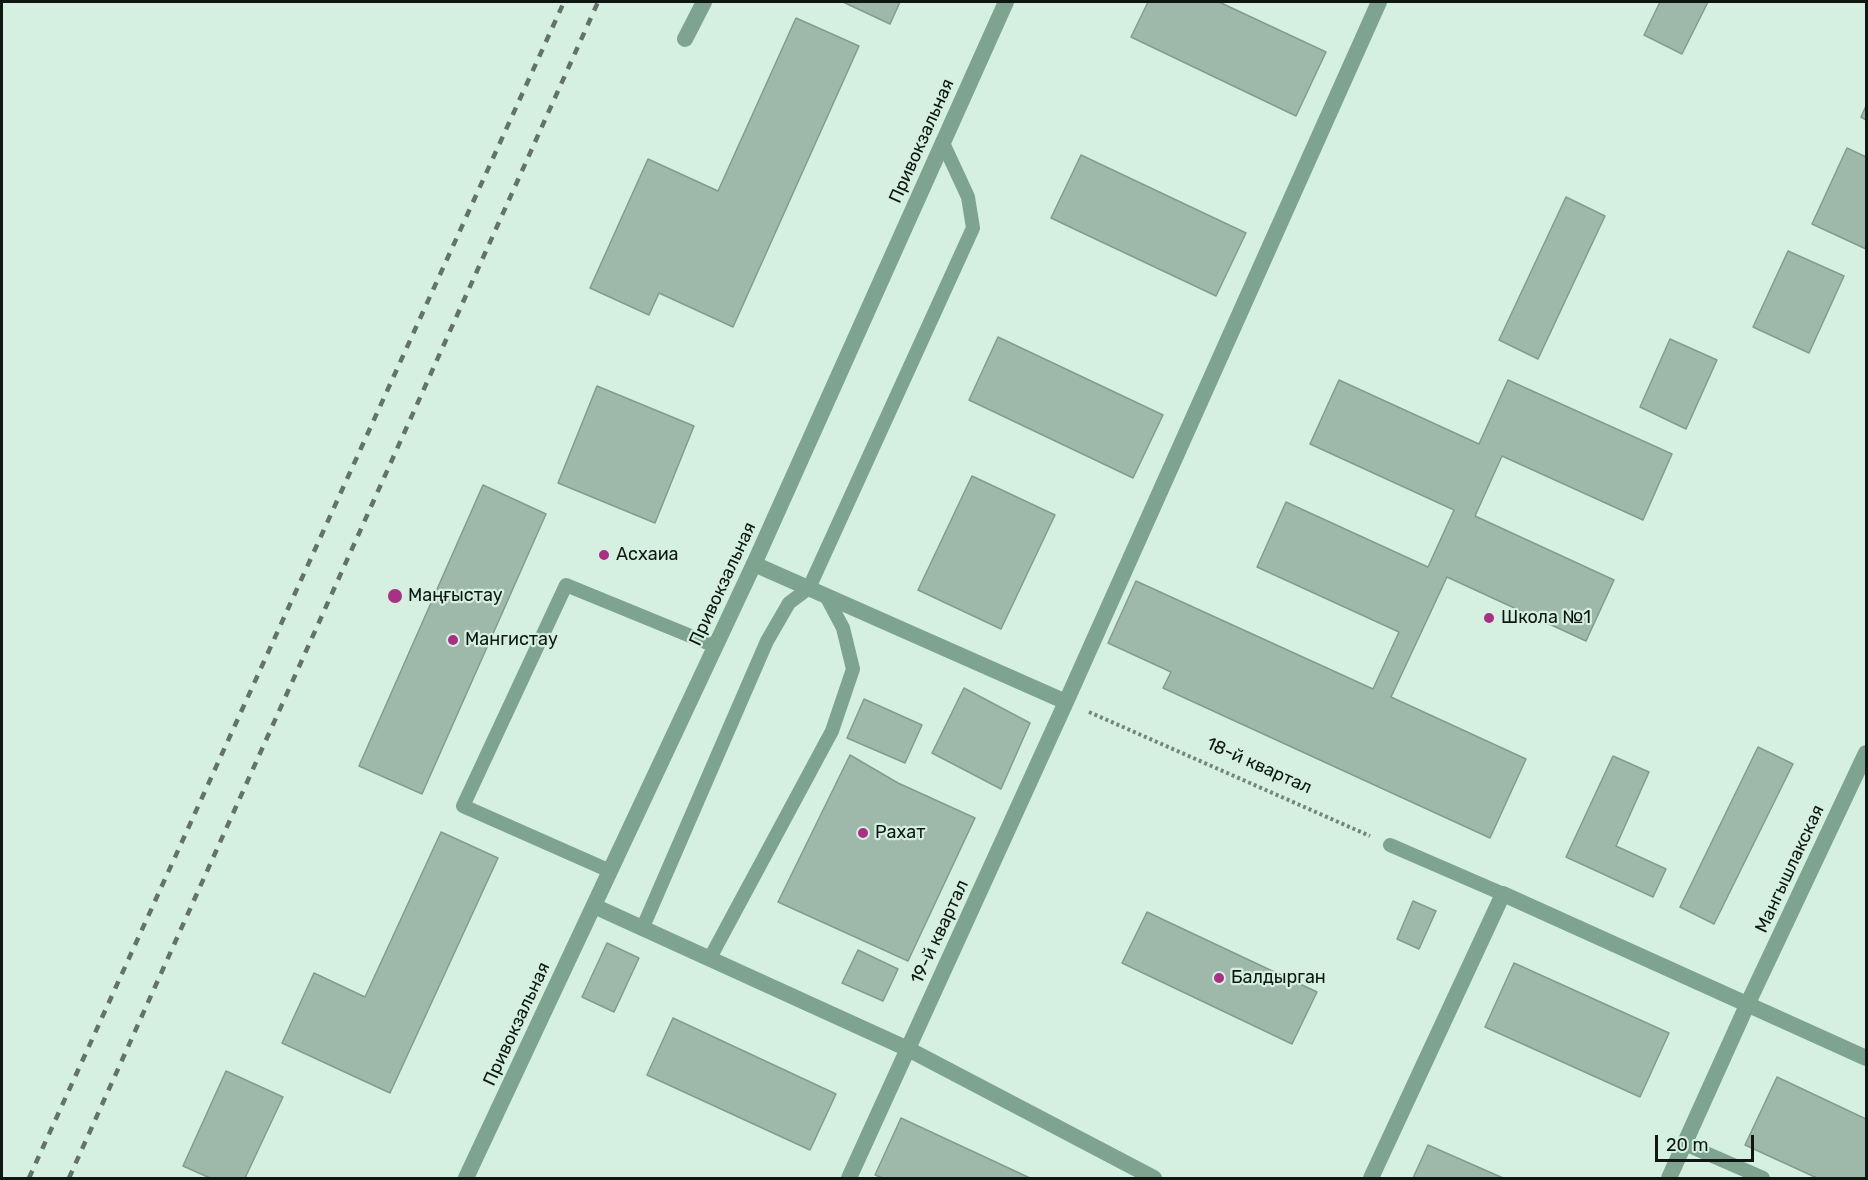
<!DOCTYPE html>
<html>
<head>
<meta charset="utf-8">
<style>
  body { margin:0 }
  #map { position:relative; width:1868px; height:1180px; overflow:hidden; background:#d5f0e1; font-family:Rubik,sans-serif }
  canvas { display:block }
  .frame { position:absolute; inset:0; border:3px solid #0e1712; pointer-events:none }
  .scale { position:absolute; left:1655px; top:1135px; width:99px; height:27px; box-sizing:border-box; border:3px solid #0e1712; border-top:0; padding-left:8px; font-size:18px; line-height:21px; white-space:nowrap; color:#0e1712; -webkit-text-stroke:4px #d5f0e1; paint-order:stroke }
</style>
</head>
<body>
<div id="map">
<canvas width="1868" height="1180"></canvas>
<div class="frame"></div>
<div class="scale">20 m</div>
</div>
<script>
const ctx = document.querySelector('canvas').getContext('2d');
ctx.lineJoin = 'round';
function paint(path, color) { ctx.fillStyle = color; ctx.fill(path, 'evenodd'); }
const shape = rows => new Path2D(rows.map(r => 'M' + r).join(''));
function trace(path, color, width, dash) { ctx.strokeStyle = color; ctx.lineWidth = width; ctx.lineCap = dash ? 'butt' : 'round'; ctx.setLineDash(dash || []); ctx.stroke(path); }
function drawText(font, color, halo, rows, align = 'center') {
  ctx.font = font + ' Rubik,sans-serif'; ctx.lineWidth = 4.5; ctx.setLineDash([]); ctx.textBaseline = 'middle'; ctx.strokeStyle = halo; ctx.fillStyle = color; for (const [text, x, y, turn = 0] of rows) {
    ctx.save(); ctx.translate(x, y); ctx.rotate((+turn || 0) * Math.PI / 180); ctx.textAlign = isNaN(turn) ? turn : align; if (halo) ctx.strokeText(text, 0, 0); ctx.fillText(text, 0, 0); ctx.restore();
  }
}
const building = shape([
  [843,2,900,2,890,24,843,2],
  [1148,2,1219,2,1326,52,1296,116,1131,37,1148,2],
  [1660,2,1708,2,1682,54,1644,35,1660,2],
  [796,18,859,46,733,327,659,293,649,315,590,288,648,159,718,191,796,18],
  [1866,106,1866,120,1861,117,1866,106],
  [1847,148,1866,157,1866,249,1812,224,1847,148],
  [1081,155,1246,233,1216,296,1051,218,1081,155],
  [1566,197,1605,216,1538,359,1499,340,1566,197],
  [1788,251,1844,276,1809,353,1753,327,1788,251],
  [998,337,1163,415,1133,478,969,400,998,337],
  [1670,339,1717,360,1686,429,1640,407,1670,339],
  [1339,380,1479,444,1508,380,1672,454,1643,520,1502,456,1475,516,1614,580,1586,641,1447,577,1391,697,1526,759,1490,838,1163,688,1171,672,1108,643,1136,581,1373,689,1399,632,1257,567,1286,502,1428,567,1454,510,1310,444,1339,380],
  [597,386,694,426,655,523,558,483,597,386],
  [972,476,1055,515,1001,629,918,590,972,476],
  [483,485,546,514,422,794,359,766,483,485],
  [964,688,1030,723,1001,789,932,753,964,688],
  [864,699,922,725,905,763,847,738,864,699],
  [1758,747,1793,764,1714,924,1680,907,1758,747],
  [850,755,898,783,975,818,908,961,778,902,850,755],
  [1613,756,1649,772,1616,846,1666,869,1653,897,1566,857,1613,756],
  [441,832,498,858,390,1093,282,1043,314,973,365,997,441,832],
  [1413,901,1436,911,1419,949,1397,939,1413,901],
  [1147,912,1317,992,1292,1044,1122,963,1147,912],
  [607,943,639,958,614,1012,582,997,607,943],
  [858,950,898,969,883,1001,842,983,858,950],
  [1514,963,1669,1033,1640,1097,1485,1027,1514,963],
  [673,1018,836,1094,810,1150,647,1075,673,1018],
  [226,1071,283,1097,245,1178,210,1178,183,1166,226,1071],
  [1777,1077,1866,1119,1866,1178,1817,1178,1745,1145,1777,1077],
  [901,1118,1030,1178,883,1178,875,1175,901,1118],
  [1428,1145,1503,1178,1413,1178,1428,1145]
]);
paint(building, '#9eb8aa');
trace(building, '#829c8e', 1.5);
trace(shape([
  [1089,712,1370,836]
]), '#74867c', 4, [3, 3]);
trace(shape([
  [1390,845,1503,894],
  [610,871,463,806,566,585,715,646],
  [643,927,767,641,789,603,809,588,973,228,968,197,943,143],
  [710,958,832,731,853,669,843,628,826,596],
  [1685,1144,1763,1178]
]), '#7ea490', 14);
trace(shape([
  [685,39,704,2],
  [754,564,1066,702],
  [594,906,908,1049,1154,1178],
  [849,1178,1066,702,1379,2],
  [1371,1178,1503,894,1866,1058],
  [1669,1178,1748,1003,1866,753]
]), '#7ea490', 16);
trace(shape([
  [466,1178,754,564,1006,2]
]), '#7ea490', 16);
trace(shape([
  [29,1178,564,2],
  [69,1178,598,2]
]), '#63736a', 4.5, [8, 8]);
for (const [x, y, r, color] of [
  [604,555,6,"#a83085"],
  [395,596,8,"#a83085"],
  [1489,618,6,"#a83085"],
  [453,640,6,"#a83085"],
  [863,833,6,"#a83085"],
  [1219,978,6,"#a83085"]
]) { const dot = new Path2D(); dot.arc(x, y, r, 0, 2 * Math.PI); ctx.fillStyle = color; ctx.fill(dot); trace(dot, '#d5f0e1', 2); }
drawText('18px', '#0e1712', '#d5f0e1', [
  ["Привокзальная",922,141,-66],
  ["Привокзальная",723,584,-65],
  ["18-й квартал",1259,766,24],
  ["Мангышлакская",1790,869,-65],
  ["19-й квартал",940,932,-65],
  ["Привокзальная",517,1024,-65]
]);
drawText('18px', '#0e1712', '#d5f0e1', [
  ["Асхаиа",616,555],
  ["Маңғыстау",408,596],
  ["Школа №1",1501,618],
  ["Мангистау",465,640],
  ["Рахат",875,833],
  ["Балдырган",1231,978]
], 'left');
</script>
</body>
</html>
